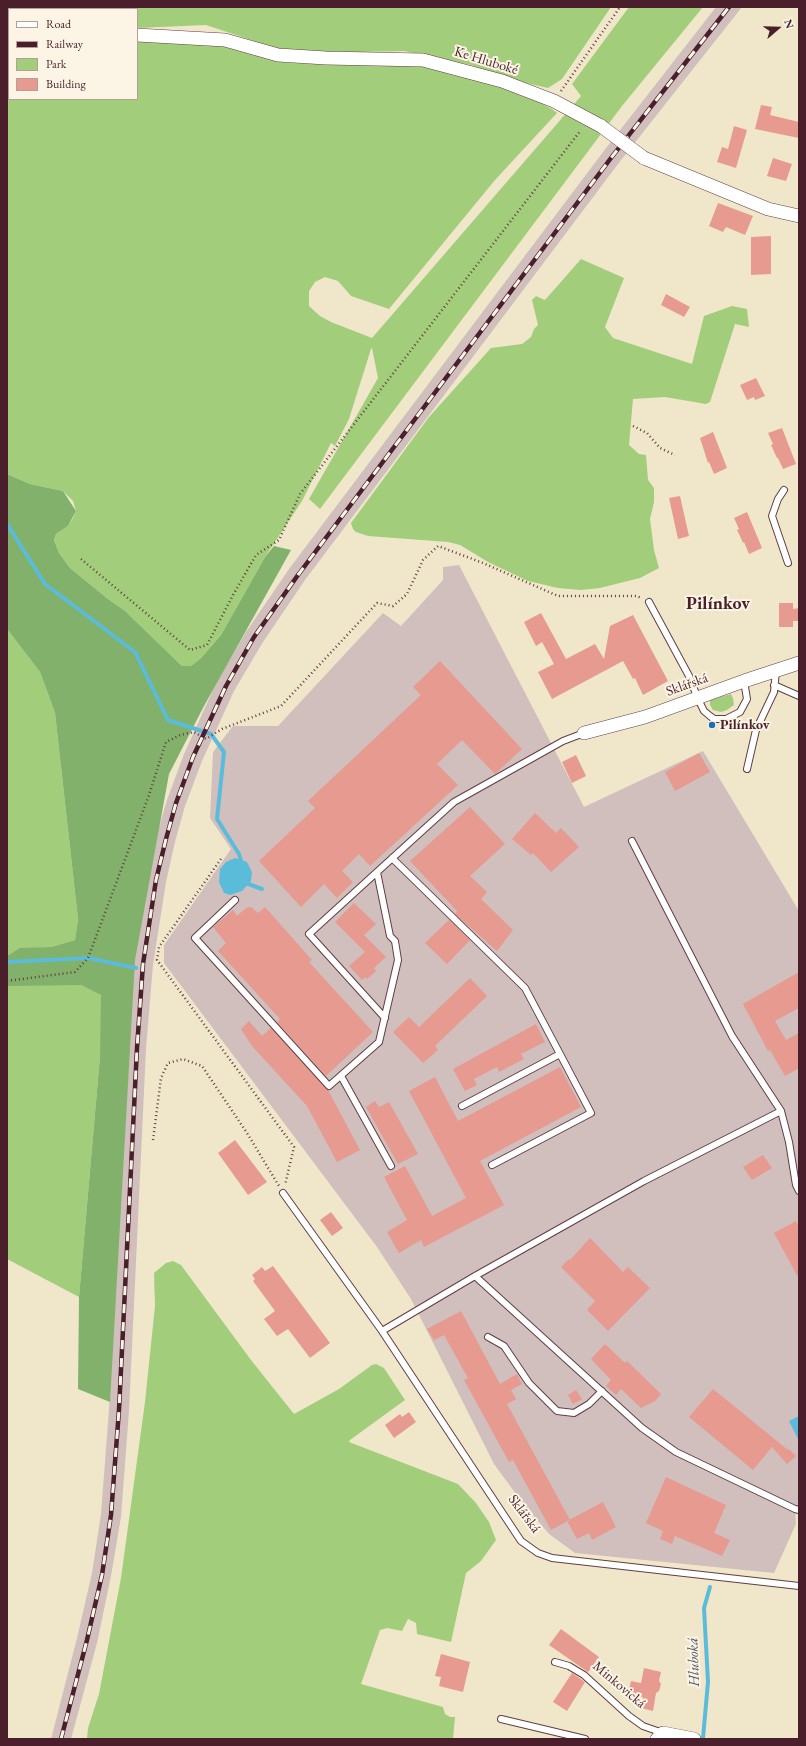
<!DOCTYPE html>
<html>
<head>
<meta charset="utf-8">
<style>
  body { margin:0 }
  #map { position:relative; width:806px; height:1746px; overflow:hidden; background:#f0e7ca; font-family:"EB Garamond",serif }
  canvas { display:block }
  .frame { position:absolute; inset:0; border:8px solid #4a1f2b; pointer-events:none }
  .legend { position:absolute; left:8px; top:8px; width:130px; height:92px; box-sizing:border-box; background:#fcf5e5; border:1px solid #b59f9b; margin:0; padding:5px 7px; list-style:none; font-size:12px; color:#4a1f2b }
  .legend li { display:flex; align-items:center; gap:8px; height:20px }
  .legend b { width:20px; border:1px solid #b59f9b }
  .north { position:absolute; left:758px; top:8px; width:40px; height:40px; -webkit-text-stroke:3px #fcf5e5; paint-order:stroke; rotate:70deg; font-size:11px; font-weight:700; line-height:16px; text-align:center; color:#4a1f2b }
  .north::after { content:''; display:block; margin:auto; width:14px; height:18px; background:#4a1f2b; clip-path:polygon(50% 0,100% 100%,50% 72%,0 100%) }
</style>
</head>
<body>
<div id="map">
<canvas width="806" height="1746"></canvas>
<div class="frame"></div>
<ul class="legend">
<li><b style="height:5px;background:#fff"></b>Road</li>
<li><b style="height:5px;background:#4a1f2b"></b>Railway</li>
<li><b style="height:11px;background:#a2ce7b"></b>Park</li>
<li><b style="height:11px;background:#e69a90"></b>Building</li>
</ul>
<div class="north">N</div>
</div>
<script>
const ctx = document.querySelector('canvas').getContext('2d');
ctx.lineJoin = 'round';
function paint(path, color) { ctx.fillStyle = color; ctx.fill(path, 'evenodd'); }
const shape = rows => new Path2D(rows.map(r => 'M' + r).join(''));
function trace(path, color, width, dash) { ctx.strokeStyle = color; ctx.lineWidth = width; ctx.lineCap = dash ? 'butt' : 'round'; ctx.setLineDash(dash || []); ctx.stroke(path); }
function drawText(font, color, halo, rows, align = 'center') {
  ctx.font = font + ' "EB Garamond",serif'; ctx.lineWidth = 4; ctx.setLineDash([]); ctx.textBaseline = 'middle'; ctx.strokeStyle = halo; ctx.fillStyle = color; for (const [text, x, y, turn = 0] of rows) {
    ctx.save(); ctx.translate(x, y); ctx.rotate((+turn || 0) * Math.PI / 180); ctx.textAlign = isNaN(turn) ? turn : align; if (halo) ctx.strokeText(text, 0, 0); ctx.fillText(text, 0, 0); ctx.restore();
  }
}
paint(shape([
  [716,7,742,7,618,164,305,580,263,642,234,691,202,761,185,806,175,842,166,882,153,965,146,1049,129,1411,121,1517,111,1576,97,1643,71,1739,51,1739,77,1638,92,1573,101,1514,109,1409,133,963,156,837,167,800,184,754,217,681,246,632,289,569,603,152],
  [459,565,584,807,703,751,799,911,799,1506,795,1509,796,1524,774,1573,575,1553,549,1534,525,1506,494,1464,411,1299,377,1247,164,963,164,945,231,849,210,818,213,752,233,726,278,726,383,613,401,626,443,580,443,567]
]), '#d1bfbd');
paint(shape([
  [15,7,611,7,562,79,548,88,517,81,471,65,404,51,321,53,278,49,206,25,137,28,137,9,21,9],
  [629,7,703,7,622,106,320,509,309,499,378,378,372,348,371,349,349,419,335,446,331,443,302,501,265,557,221,635,201,658,191,666,182,666,124,610,108,599,70,568,59,553,54,540,56,534,68,526,73,518,76,511,73,501,63,491,30,484,7,474,7,35,9,33,9,99,137,99,137,41,210,43,233,48,288,63,425,65,490,82,536,100,552,109,557,113,495,180,389,309,351,296,338,281,325,277,315,282,309,291,309,306,320,316,331,322,372,338,581,96,572,84],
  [581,259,624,278,605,327,613,338,692,364,704,316,732,306,747,309,749,327,735,324,710,402,706,404,665,397,633,399,629,445,639,454,646,455,648,480,654,488,654,502,650,519,654,550,659,568,640,578,600,588,581,590,558,588,528,581,488,562,460,545,448,542,368,536,356,532,353,529,351,523,429,417,491,348,522,344,531,337,534,329,538,325,532,300,536,296,545,300],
  [7,629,40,672,55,713,78,919,75,940,51,947,20,949,7,956],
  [731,694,733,698,734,705,727,710,721,712,713,710,710,705,710,700],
  [12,985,81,985,101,994,102,1024,100,1056,79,1297,7,1259,7,986],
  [173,1261,181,1265,251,1360,294,1414,339,1389,372,1365,376,1364,384,1368,405,1400,350,1440,349,1442,458,1484,476,1503,489,1522,496,1540,481,1561,466,1573,451,1642,417,1634,416,1623,408,1619,402,1631,387,1628,380,1630,361,1684,443,1707,445,1714,450,1717,455,1717,453,1739,87,1739,88,1728,99,1694,121,1578,145,1402,155,1306,154,1273,166,1263]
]), '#a2ce7b');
paint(shape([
  [7,474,30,484,63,491,76,511,68,526,56,534,54,540,59,553,70,568,108,599,124,610,182,666,191,666,201,658,221,635,265,557,274,546,291,550,204,706,169,774,135,960,110,1402,78,1389,79,1297,100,1056,101,995,81,985,7,986,7,956,20,948,51,947,75,940,78,919,55,713,40,672,7,629]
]), '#81b16b');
paint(shape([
  [235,858,247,862,252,872,251,881,242,891,230,895,224,893,219,882,220,869,226,862],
  [799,1416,799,1441,789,1421]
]), '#5bbcda');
trace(shape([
  [7,524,45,584,135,652,168,720,211,734,224,752,217,819,239,854,242,864],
  [243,882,262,889],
  [7,962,88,958,136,968],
  [703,1738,708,1682,704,1608,710,1587]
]), '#5bbcda', 4);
paint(shape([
  [761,105,772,107,770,115,799,122,799,138,755,129],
  [734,126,747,130,736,168,717,162,722,147,728,149],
  [773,158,792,164,786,181,767,176],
  [718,203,753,216,745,235,726,227,723,232,709,226],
  [771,236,771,274,751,275,751,237],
  [666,294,690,307,684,317,661,305],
  [756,378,765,396,755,400,754,397,747,400,740,385],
  [782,428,796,464,783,469,778,458,777,458,771,445,773,444,768,433],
  [713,432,727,468,714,474,709,462,708,463,700,438],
  [680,496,689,536,678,539,669,498],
  [747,512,762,548,749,554,744,542,743,543,740,536,737,530,739,529,734,518],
  [779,603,793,603,793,609,799,608,799,621,793,621,793,627,779,627],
  [541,613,566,659,595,644,604,659,610,626,633,615,668,681,643,695,635,678,633,679,623,661,552,699,538,672,554,664,542,642,536,646,524,622],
  [440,661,522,749,495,774,462,740,437,764,458,785,370,866,359,854,342,871,353,882,337,898,324,884,301,907,259,861,315,808,308,801,421,695,413,687],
  [699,753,710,772,675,791,665,772],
  [576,755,586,776,572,783,562,762],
  [470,807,505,844,470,876,487,892,481,899,513,930,497,951,455,914,457,911,410,861],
  [535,813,556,833,561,828,579,847,551,872,533,853,531,855,512,839],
  [354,903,376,924,364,935,386,957,374,968,376,971,367,979,365,977,362,980,349,966,365,952,335,922],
  [251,907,258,913,265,907,312,960,309,962,373,1032,326,1076,277,1022,280,1019,218,951,226,943,213,927,233,910,237,916,246,908],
  [449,920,470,940,447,964,425,943],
  [799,972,799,1008,775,1021,786,1040,799,1033,799,1068,785,1076,770,1050,768,1051,743,1004],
  [470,978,487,996,435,1046,438,1050,423,1063,393,1032,409,1017,419,1027],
  [249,1021,262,1036,271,1028,328,1090,360,1150,337,1162,307,1106,252,1046,241,1029],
  [536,1024,545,1042,521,1054,524,1059,499,1072,497,1067,474,1079,477,1085,465,1091,453,1069],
  [560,1067,581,1107,480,1161,504,1205,424,1247,421,1240,399,1253,387,1232,407,1220,384,1177,405,1166,432,1216,466,1198,409,1091,435,1077,458,1121],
  [375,1101,379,1107,389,1102,418,1154,398,1164,366,1107],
  [235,1140,267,1182,248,1195,218,1153],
  [763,1155,772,1168,752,1180,743,1167],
  [331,1212,343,1228,332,1236,320,1220],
  [796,1221,799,1227,799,1279,774,1233],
  [590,1238,623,1272,628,1267,650,1288,608,1331,587,1310,595,1301,561,1267,569,1259,570,1260],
  [273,1266,330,1343,310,1358,288,1329,277,1336,264,1319,275,1311,253,1281,255,1279,252,1275,262,1267,265,1271],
  [461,1311,500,1384,517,1374,522,1384,511,1390,516,1399,507,1404,570,1520,551,1530,513,1460,509,1462,464,1380,468,1378,444,1335,434,1340,427,1329],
  [605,1344,625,1363,627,1361,661,1394,655,1401,641,1408,621,1389,616,1395,606,1386,611,1380,591,1359],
  [713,1389,788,1450,789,1449,796,1456,787,1464,772,1447,753,1470,689,1417],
  [576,1390,582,1399,573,1404,568,1395],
  [409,1412,416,1422,394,1438,385,1425,400,1414,402,1417],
  [666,1477,726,1505,714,1533,730,1540,722,1556,675,1536,672,1544,660,1539,663,1531,646,1523],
  [603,1502,616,1527,592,1540,589,1533,577,1539,567,1521],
  [561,1629,599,1657,588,1672,549,1645],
  [441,1654,470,1662,463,1692,439,1686,441,1677,435,1676],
  [644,1668,661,1672,659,1681,661,1684,659,1691,656,1693,653,1711,641,1708,643,1697,628,1694,631,1681,641,1683],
  [572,1673,585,1682,567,1711,553,1702]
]), '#e69a90');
const lane = shape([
  [784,490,778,499,772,516,788,563],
  [649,602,689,676,698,699,704,711,710,716,714,719,726,719,740,712,747,699,744,681],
  [774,685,799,696],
  [747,769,756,730,774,692,776,671],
  [632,841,732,1036,781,1111,789,1142,796,1185,799,1191],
  [392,858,525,988,560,1054,462,1106],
  [377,872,309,934,385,1018],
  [235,900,195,938,329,1086,379,1042,398,960,395,941,390,936,377,872,454,802,563,741,584,733],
  [341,1076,391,1166],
  [492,1165,591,1113,560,1054],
  [283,1193,382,1331,521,1541,538,1553,552,1558,799,1586],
  [475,1276,642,1428,676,1452,795,1509,799,1510],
  [382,1331,475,1276,644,1181,781,1111],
  [488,1337,504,1346,529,1383,557,1411,574,1413,589,1404,602,1391],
  [555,1662,569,1666,584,1675,629,1716,643,1726,663,1733],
  [501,1719,585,1739]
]);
const street = shape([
  [7,13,9,13],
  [137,35,225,40,278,55,326,58,423,60,502,81,554,101,601,126],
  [644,158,768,209,799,216],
  [584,733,645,717,744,681,799,663],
  [657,1739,663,1733,694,1739]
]);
trace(lane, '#633d43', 8);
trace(street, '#633d43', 14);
trace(shape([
  [561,91,620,7],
  [633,426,647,433,660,448,675,455],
  [81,559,190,650,207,645,233,595,256,555,279,540,300,494,581,130],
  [221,859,159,947,157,960,294,1147,285,1185],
  [7,981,75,972,88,958,148,798,166,742,180,735,194,732,206,739,222,729,281,706,377,603,393,606,407,594,423,560,438,546,483,563,558,596,637,596,641,598],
  [153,1140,161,1078,168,1063,183,1059,202,1066,247,1133,279,1186]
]), '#633d43', 2.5, [1, 3]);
trace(lane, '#fff', 6);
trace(street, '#fff', 13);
const rail = shape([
  [61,1739,87,1640,102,1575,111,1515,119,1410,137,1048,143,964,156,880,166,839,176,803,193,757,226,686,254,637,298,575,611,158,729,7]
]);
trace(rail, '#4a1f2b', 4.5);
trace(rail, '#fcf5e5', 3, [9]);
const streetBridge = shape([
  [601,126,644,158]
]);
trace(streetBridge, '#633d43', 14, []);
trace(streetBridge, '#fff', 13);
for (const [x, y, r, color] of [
  [712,725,4,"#1f6fb2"]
]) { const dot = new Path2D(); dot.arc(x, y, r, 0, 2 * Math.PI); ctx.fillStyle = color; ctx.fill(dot); trace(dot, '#fcf5e5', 1.5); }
drawText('14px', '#4a1f2b', '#fcf5e5', [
  ["Ke Hluboké",486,61,17],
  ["Sklářská",687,685,-20],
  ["Sklářská",524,1514,53],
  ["Minkovická",619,1685,40]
]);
drawText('bold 14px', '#4a1f2b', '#fcf5e5', [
  ["Pilínkov",720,725]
], 'left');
drawText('italic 15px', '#505668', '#fcf5e5', [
  ["Hluboká",694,1662,-92]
]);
drawText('bold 18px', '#4a1f2b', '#fcf5e5', [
  ["Pilínkov",718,604]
]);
</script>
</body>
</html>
